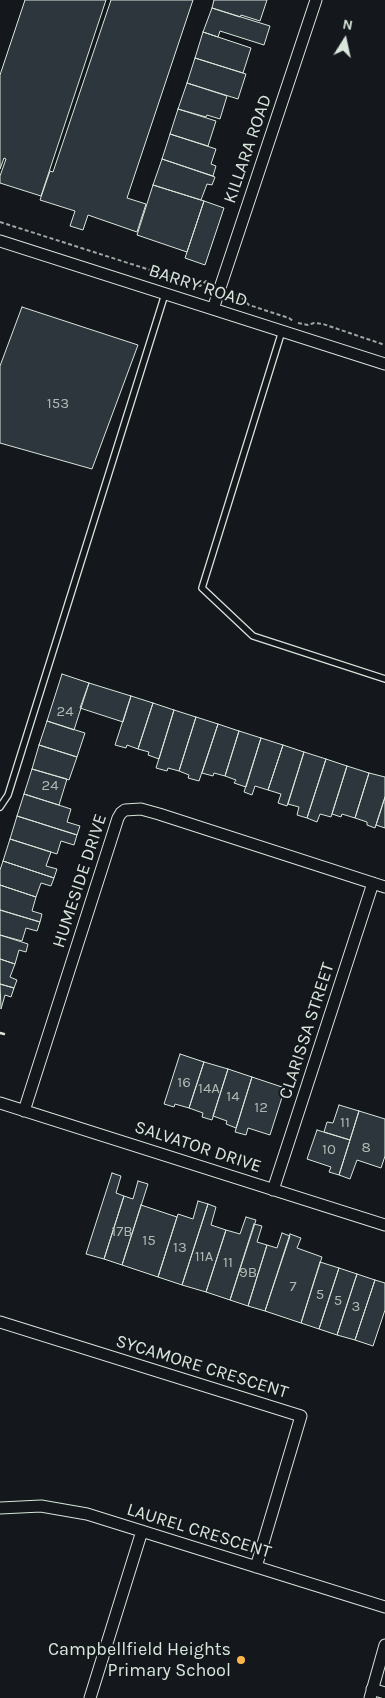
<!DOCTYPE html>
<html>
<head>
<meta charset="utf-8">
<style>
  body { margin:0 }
  #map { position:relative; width:385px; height:1698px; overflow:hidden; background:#14181c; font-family:Karla,sans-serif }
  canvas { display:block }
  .north { position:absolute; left:320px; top:15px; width:50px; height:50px; -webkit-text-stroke:4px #14181c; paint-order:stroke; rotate:10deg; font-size:14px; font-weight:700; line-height:20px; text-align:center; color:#d8e6dc }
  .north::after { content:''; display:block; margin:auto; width:18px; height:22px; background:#d8e6dc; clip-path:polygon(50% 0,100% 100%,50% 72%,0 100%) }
</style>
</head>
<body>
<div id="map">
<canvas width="385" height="1698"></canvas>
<div class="north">N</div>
</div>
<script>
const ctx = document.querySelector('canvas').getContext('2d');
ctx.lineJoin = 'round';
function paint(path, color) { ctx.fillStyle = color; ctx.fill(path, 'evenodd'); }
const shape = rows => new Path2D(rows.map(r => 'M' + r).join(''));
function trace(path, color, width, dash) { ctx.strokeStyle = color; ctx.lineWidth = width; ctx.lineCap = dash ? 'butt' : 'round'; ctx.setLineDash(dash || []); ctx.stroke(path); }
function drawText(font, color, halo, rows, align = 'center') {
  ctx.font = font + ' Karla,sans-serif'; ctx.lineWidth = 4; ctx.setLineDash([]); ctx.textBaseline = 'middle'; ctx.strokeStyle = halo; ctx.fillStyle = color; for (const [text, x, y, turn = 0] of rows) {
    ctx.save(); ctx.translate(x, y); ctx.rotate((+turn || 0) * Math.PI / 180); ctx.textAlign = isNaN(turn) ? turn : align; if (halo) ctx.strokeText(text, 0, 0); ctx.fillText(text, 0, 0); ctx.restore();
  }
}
const building = shape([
  [25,0,106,0,41,196,0,183,0,176,6,159,4,158,0,169,0,75,25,0],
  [111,0,193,0,127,198,146,204,137,232,88,215,83,230,70,226,75,211,40,200,50,171,53,172,111,0],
  [214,0,267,0,260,21,241,15,240,17,212,8,214,0],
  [212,8,270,26,264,45,220,31,218,37,203,32,212,8],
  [203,32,251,48,243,73,195,58,203,32],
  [195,58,246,74,238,99,187,83,195,58],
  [187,83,227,96,220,119,207,115,206,117,178,109,187,83],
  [178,109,216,121,208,146,170,134,178,109],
  [170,134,216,149,211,164,216,166,213,176,162,159,170,134],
  [162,159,215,177,212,185,207,184,201,200,153,185,162,159],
  [153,185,204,201,187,252,137,235,153,185],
  [204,201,224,208,205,265,185,258,204,201],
  [22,307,138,345,92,469,0,443,0,366,22,307],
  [62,674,89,683,74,730,47,721,62,674],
  [89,683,131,696,123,722,80,708,89,683],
  [131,696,153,703,138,749,127,745,126,748,115,745,131,696],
  [153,703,174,710,159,759,148,755,149,752,138,749,153,703],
  [174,710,196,717,179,771,168,768,167,771,156,768,174,710],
  [196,717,218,724,199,781,188,778,189,775,179,771,196,717],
  [47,721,85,733,77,757,39,745,47,721],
  [218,724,239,731,225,776,214,773,213,776,202,773,218,724],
  [239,731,261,738,246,787,234,783,236,780,225,776,239,731],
  [261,738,283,745,268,790,255,786,252,795,244,792,261,738],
  [39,745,77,757,69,780,32,769,39,745],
  [283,745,304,752,287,806,278,803,281,794,268,790,283,745],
  [304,752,326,759,307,818,297,815,299,807,288,804,304,752],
  [326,759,347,766,331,817,320,814,317,822,307,818,326,759],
  [347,766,369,773,355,818,342,814,341,817,332,814,347,766],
  [32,769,67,779,59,805,24,794,32,769],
  [369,773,385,777,385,797,375,828,367,825,367,822,355,818,369,773],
  [24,794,71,809,67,822,80,826,77,835,17,816,24,794],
  [385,797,385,828,376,825,385,797],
  [17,816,77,835,74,845,61,841,57,854,10,839,17,816],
  [10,839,51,852,46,866,57,869,54,878,3,861,10,839],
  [3,861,54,878,51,886,41,883,36,897,0,885,0,870,3,861],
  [0,885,36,897,32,911,42,914,40,922,0,910,0,885],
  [0,910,40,922,37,931,26,928,22,941,0,935,0,910],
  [0,935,28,944,26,952,19,950,15,964,0,959,0,935],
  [0,959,15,964,10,977,17,980,14,988,0,984,0,959],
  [0,984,14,988,11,997,5,995,1,1009,0,984],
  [180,1054,204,1062,189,1108,175,1104,174,1107,164,1104,180,1054],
  [204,1062,228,1069,212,1120,202,1117,203,1113,189,1108,204,1062],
  [228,1069,252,1077,236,1128,226,1124,227,1121,213,1116,228,1069],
  [252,1077,285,1088,270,1135,248,1128,246,1135,235,1132,252,1077],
  [339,1105,359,1111,350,1140,324,1132,327,1122,333,1123,339,1105],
  [359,1111,385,1119,385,1156,381,1168,357,1160,350,1179,339,1175,359,1111],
  [317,1130,350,1140,339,1175,329,1172,331,1167,307,1159,317,1130],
  [112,1173,121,1176,116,1193,124,1196,104,1259,86,1254,112,1173],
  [138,1181,148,1184,122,1265,104,1259,124,1196,133,1199,138,1181],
  [198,1201,208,1204,182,1285,158,1277,178,1214,193,1219,198,1201],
  [208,1204,216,1207,211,1225,226,1230,206,1292,182,1285,208,1204],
  [141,1205,177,1217,158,1277,122,1265,141,1205],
  [246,1217,256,1220,230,1300,206,1292,226,1230,240,1234,246,1217],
  [254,1224,262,1226,257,1242,267,1245,248,1306,230,1300,254,1224],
  [282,1233,290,1236,265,1311,248,1306,267,1245,277,1248,282,1233],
  [290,1234,301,1238,297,1248,322,1257,301,1323,265,1311,290,1234],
  [320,1262,339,1268,319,1329,301,1323,320,1262],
  [339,1268,357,1274,337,1335,319,1329,339,1268],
  [357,1274,375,1280,355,1340,337,1335,357,1274],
  [375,1280,385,1283,385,1310,373,1346,355,1340,375,1280]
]);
paint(building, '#2c363c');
trace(building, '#d8e6dc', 1);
const lane = shape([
  [282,331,202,588,253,636,385,679],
  [0,807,8,795,165,294]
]);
const street = shape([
  [0,241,385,364],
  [213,309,316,0],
  [0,1103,385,1225],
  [24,1111,118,818,121,813,125,810,141,809,159,814,385,887],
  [273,1190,373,883],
  [0,1322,301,1416,256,1567],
  [0,1508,41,1506,87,1514,385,1607],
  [372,1689,385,1693],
  [90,1698,142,1531],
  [370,1698,385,1645]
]);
trace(lane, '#d8e6dc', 8);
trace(street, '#d8e6dc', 13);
trace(shape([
  [0,222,200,286,206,281,210,284],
  [230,293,241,297,249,305,289,318,293,321],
  [298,323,308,325,314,323,323,324,385,345]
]), '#9da8a2', 2, [4, 2.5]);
trace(lane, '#14181c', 5.5);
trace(street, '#14181c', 11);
trace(shape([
  [0,1033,4,1034]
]), '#d8e6dc', 2.5);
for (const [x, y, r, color] of [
  [241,1660,5,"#ffb74d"]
]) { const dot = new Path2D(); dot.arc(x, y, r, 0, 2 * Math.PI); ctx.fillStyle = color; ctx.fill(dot); trace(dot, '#14181c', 2); }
drawText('15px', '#adbab4', null, [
  ["153",58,404],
  ["24",65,712],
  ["24",50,786],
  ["16",184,1083],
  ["14A",209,1089],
  ["14",233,1097],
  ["12",261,1108],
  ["11",345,1123],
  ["8",366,1148],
  ["10",329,1150],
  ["17B",122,1232],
  ["15",149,1241],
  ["13",180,1248],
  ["11A",204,1257],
  ["11",228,1263],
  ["9B",248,1273],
  ["7",293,1287],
  ["5",320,1295],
  ["5",338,1301],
  ["3",356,1307]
]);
drawText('18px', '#d8e6dc', '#14181c', [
  ["KILLARA ROAD",248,149,-71],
  ["BARRY ROAD",198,286,18],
  ["HUMESIDE DRIVE",80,881,-72],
  ["CLARISSA STREET",307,1031,-72],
  ["SALVATOR DRIVE",198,1147,18],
  ["SYCAMORE CRESCENT",202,1367,17],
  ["LAUREL CRESCENT",199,1531,17]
]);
drawText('18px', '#d8e6dc', '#14181c', [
  ["Campbellfield Heights",231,1650],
  ["Primary School",231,1671]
], 'right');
</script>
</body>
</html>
